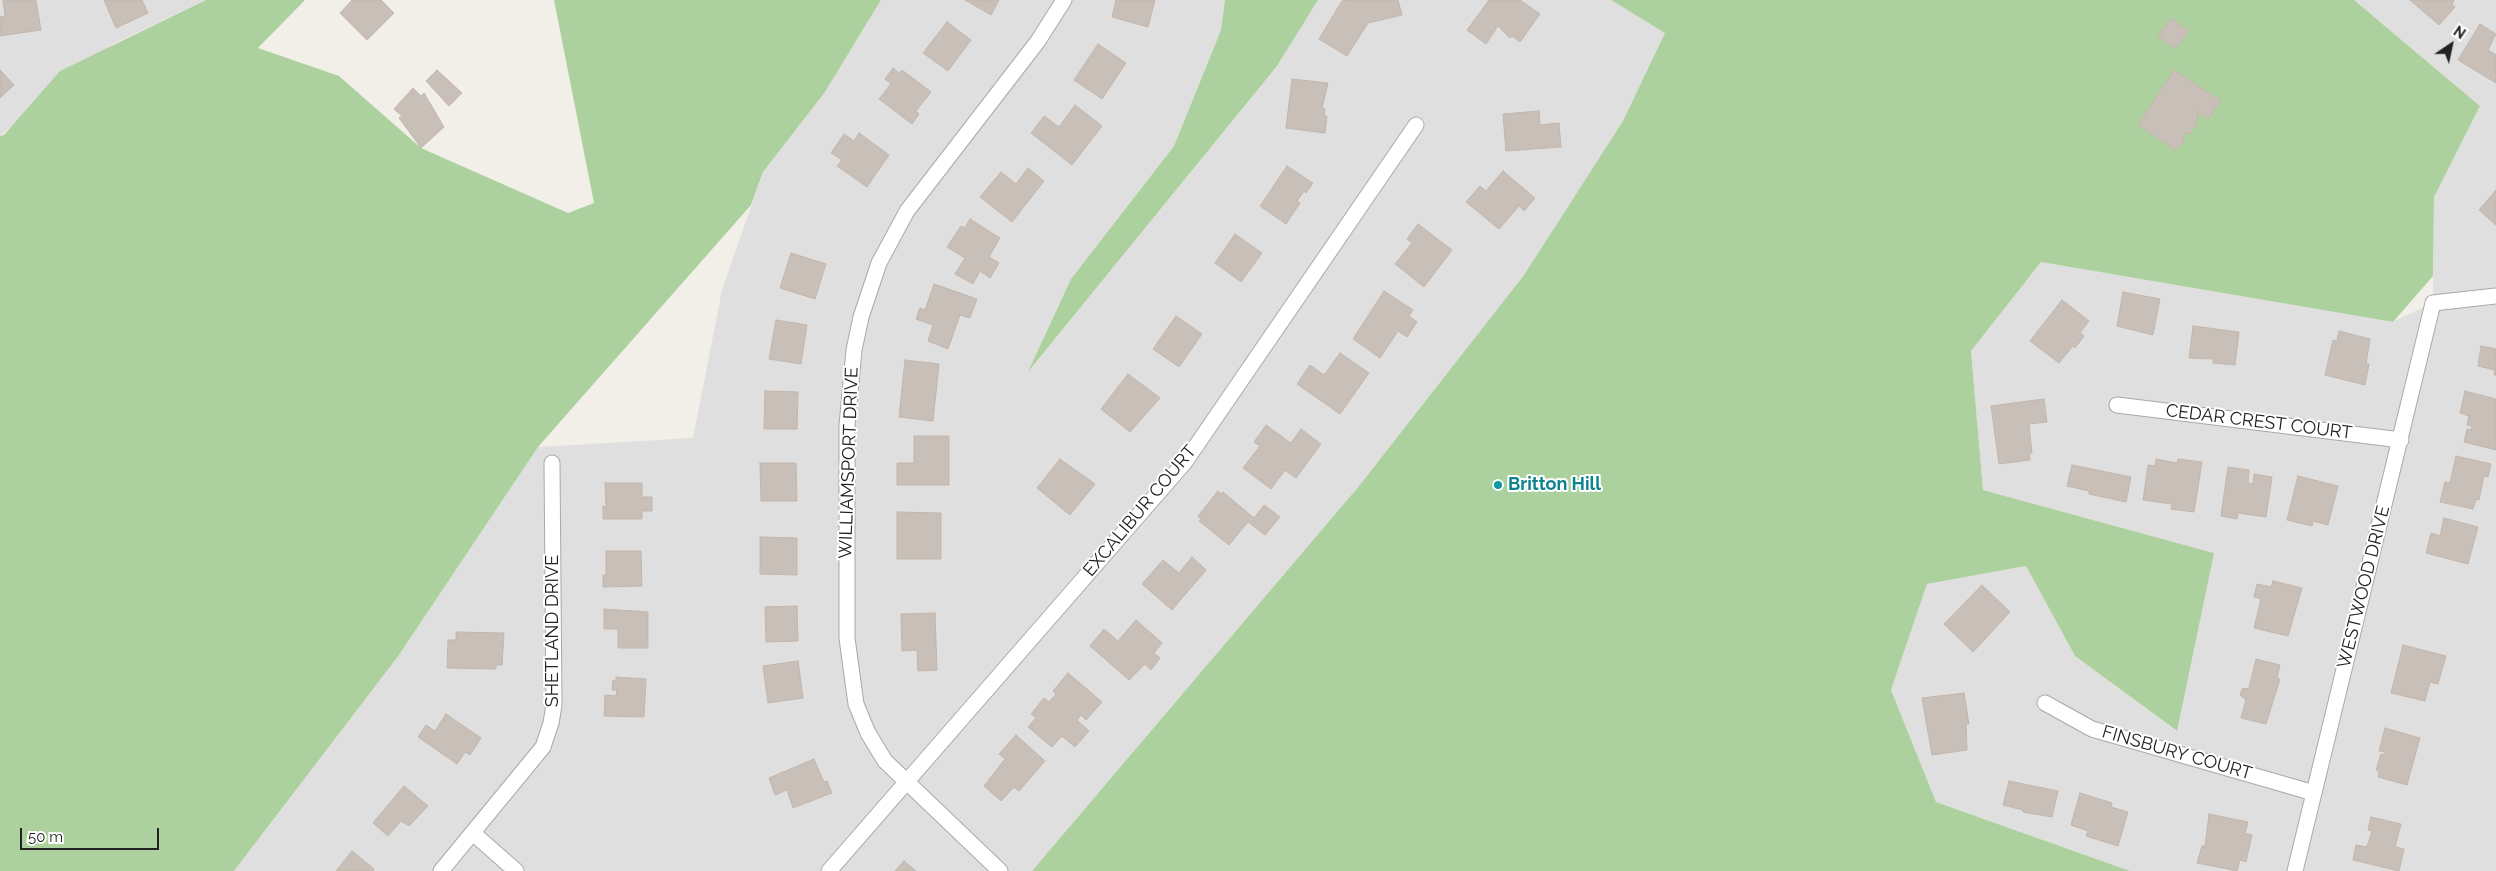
<!DOCTYPE html>
<html>
<head>
<meta charset="utf-8">
<style>
  body { margin:0 }
  #map { position:relative; width:2496px; height:871px; overflow:hidden; background:#f2efe9; font-family:Raleway,sans-serif }
  canvas { display:block }
  .north { position:absolute; left:2426px; top:20px; width:50px; height:50px; -webkit-text-stroke:4px #fff; paint-order:stroke; rotate:34deg; font-size:14px; font-weight:700; line-height:20px; text-align:center; color:#222 }
  .north::after { content:''; display:block; margin:auto; width:18px; height:22px; background:#222; clip-path:polygon(50% 0,100% 100%,50% 72%,0 100%) }
  .scale { position:absolute; left:20px; top:828px; width:139px; height:22px; box-sizing:border-box; border:2px solid #222; border-top:0; padding-left:6px; font-size:15px; line-height:18px; white-space:nowrap; color:#222; -webkit-text-stroke:4px #fff; paint-order:stroke }
</style>
</head>
<body>
<div id="map">
<canvas width="2496" height="871"></canvas>
<div class="north">N</div>
<div class="scale">50 m</div>
</div>
<script>
const ctx = document.querySelector('canvas').getContext('2d');
ctx.lineJoin = 'round';
function paint(path, color) { ctx.fillStyle = color; ctx.fill(path, 'evenodd'); }
const shape = rows => new Path2D(rows.map(r => 'M' + r).join(''));
function trace(path, color, width, dash) { ctx.strokeStyle = color; ctx.lineWidth = width; ctx.lineCap = dash ? 'butt' : 'round'; ctx.setLineDash(dash || []); ctx.stroke(path); }
function drawText(font, color, halo, rows, align = 'center') {
  ctx.font = font + ' Raleway,sans-serif'; ctx.lineWidth = 4; ctx.setLineDash([]); ctx.textBaseline = 'middle'; ctx.strokeStyle = halo; ctx.fillStyle = color; for (const [text, x, y, turn = 0] of rows) {
    ctx.save(); ctx.translate(x, y); ctx.rotate((+turn || 0) * Math.PI / 180); ctx.textAlign = isNaN(turn) ? turn : align; if (halo) ctx.strokeText(text, 0, 0); ctx.fillText(text, 0, 0); ctx.restore();
  }
}
paint(shape([
  [0,0,206,0,113,44,0,136],
  [881,0,1225,0,1221,30,1174,146,1071,279,1030,370,1277,66,1318,0,1611,0,1666,33,1623,121,1524,275,1359,486,1032,871,234,871,399,655,538,447,693,438,722,290,763,172,825,92],
  [2354,0,2496,0,2496,871,2130,871,1936,802,1891,690,1927,584,2026,566,2075,656,2176,731,2214,553,1983,490,1971,351,2041,262,2392,322,2433,303,2434,197,2480,106]
]), '#e0dfdf');
paint(shape([
  [206,0,305,0,258,48,339,76,421,148,568,213,594,203,554,0,881,0,825,92,763,172,751,205,538,447,399,655,234,871,0,871,0,136,4,135,60,71],
  [1225,0,1318,0,1277,66,1028,372,1071,279,1174,146,1221,30],
  [1611,0,2354,0,2480,106,2434,197,2433,276,2393,322,2041,262,1971,351,1983,490,2214,553,2177,731,2075,656,2026,566,1927,584,1891,690,1936,802,2130,871,1032,871,1359,486,1524,275,1623,121,1665,33]
]), '#add19e');
const building = shape([
  [3,0,36,0,41,30,0,36,0,17,5,16,3,0],
  [104,0,142,0,148,13,116,28,104,0],
  [352,0,381,0,394,13,367,40,340,13,352,0],
  [965,0,999,0,991,15,965,0],
  [1116,0,1155,0,1148,27,1112,17,1116,0],
  [1347,0,1398,0,1402,15,1368,23,1347,56,1319,39,1342,1,1347,0],
  [1489,0,1520,0,1540,14,1520,42,1512,36,1510,38,1498,26,1486,44,1467,30,1489,0],
  [2410,0,2453,0,2454,1,2452,4,2455,7,2439,25,2410,0],
  [2171,18,2189,31,2175,49,2158,36,2171,18],
  [947,22,971,40,948,71,923,53,947,22],
  [2480,24,2496,34,2488,50,2496,55,2496,83,2458,60,2480,24],
  [1098,44,1126,63,1102,99,1074,80,1098,44],
  [893,68,899,73,902,70,931,92,916,111,919,114,912,124,879,99,891,84,885,79,893,68],
  [0,70,14,85,0,98,0,70],
  [437,70,462,93,449,106,426,81,437,70],
  [2174,70,2221,101,2208,119,2194,110,2198,114,2196,125,2190,134,2186,132,2183,138,2184,142,2175,150,2138,125,2174,70],
  [1292,79,1328,83,1322,108,1325,109,1324,116,1327,116,1325,133,1286,128,1292,79],
  [413,88,421,96,424,93,444,127,421,148,399,118,402,116,394,109,413,88],
  [1075,105,1102,126,1072,165,1031,133,1044,116,1059,127,1075,105],
  [1539,111,1540,125,1559,123,1561,147,1506,151,1503,114,1539,111],
  [859,133,889,155,867,187,837,166,842,160,831,153,844,134,854,141,859,133],
  [1287,166,1313,183,1306,193,1304,191,1297,201,1300,203,1286,224,1260,206,1287,166],
  [1028,168,1044,181,1012,222,980,197,1001,172,1016,184,1028,168],
  [1503,171,1535,198,1524,211,1519,206,1499,229,1466,202,1480,186,1486,191,1503,171],
  [2496,190,2496,225,2479,210,2496,190],
  [970,219,1000,238,989,257,999,263,990,278,980,271,973,284,955,274,965,258,947,247,961,226,965,228,970,219],
  [1418,224,1452,250,1424,287,1395,264,1412,243,1407,239,1418,224],
  [1235,234,1262,253,1241,282,1215,263,1235,234],
  [791,253,826,264,815,299,780,288,791,253],
  [934,284,977,299,970,318,960,315,948,349,928,341,933,325,916,319,920,308,925,310,934,284],
  [1384,291,1413,310,1409,316,1417,322,1407,337,1398,331,1380,358,1353,339,1384,291],
  [2123,292,2160,299,2153,335,2117,326,2123,292],
  [2062,300,2089,321,2080,333,2084,336,2075,348,2073,346,2059,363,2030,341,2062,300],
  [1176,316,1202,334,1179,367,1153,349,1176,316],
  [776,320,807,325,801,364,769,359,776,320],
  [2193,326,2239,332,2235,365,2213,363,2213,359,2189,358,2193,326],
  [2339,331,2370,339,2366,364,2369,364,2365,385,2325,375,2333,340,2337,341,2339,331],
  [2481,346,2496,349,2496,375,2494,375,2495,370,2478,366,2481,346],
  [1340,353,1369,373,1340,414,1297,384,1310,365,1324,375,1340,353],
  [905,360,939,364,933,421,899,417,905,360],
  [1128,374,1160,398,1130,432,1101,409,1128,374],
  [765,391,798,392,797,429,764,429,765,391],
  [2465,391,2496,399,2496,450,2464,442,2467,429,2471,430,2472,426,2467,425,2469,416,2460,413,2465,391],
  [2044,399,2047,422,2029,424,2032,453,2029,453,2030,460,1999,464,1991,406,2044,399],
  [1266,425,1291,443,1301,429,1321,444,1296,478,1285,470,1271,489,1243,468,1260,446,1254,442,1266,425],
  [914,436,949,436,949,485,897,485,897,463,914,463,914,436],
  [2456,456,2491,464,2488,477,2484,476,2479,500,2476,499,2473,509,2440,502,2445,482,2450,483,2456,456],
  [1060,459,1095,484,1070,515,1037,488,1060,459],
  [2156,459,2177,463,2178,459,2202,462,2194,512,2171,509,2172,504,2143,500,2148,465,2155,466,2156,459],
  [760,463,796,463,797,501,761,501,760,463],
  [2072,465,2131,477,2126,502,2089,494,2089,491,2067,486,2072,465],
  [2228,467,2249,470,2248,483,2253,484,2254,474,2272,477,2266,517,2238,513,2237,519,2221,516,2228,467],
  [2298,476,2338,486,2328,525,2313,521,2312,526,2287,520,2298,476],
  [605,483,642,483,642,497,652,497,652,511,642,511,642,519,603,519,603,506,606,507,605,483],
  [1218,491,1221,494,1223,492,1254,518,1264,505,1280,517,1265,535,1248,522,1229,545,1199,521,1201,519,1198,516,1218,491],
  [897,512,941,513,941,559,897,559,897,512],
  [2444,518,2478,527,2468,564,2426,553,2431,533,2440,536,2444,518],
  [760,537,797,538,797,575,760,574,760,537],
  [606,551,641,551,642,586,603,587,603,575,606,575,606,551],
  [1192,557,1206,570,1172,610,1142,584,1163,560,1179,573,1192,557],
  [2273,581,2302,588,2288,636,2254,628,2261,599,2254,597,2257,584,2271,587,2273,581],
  [1982,585,2010,612,1973,652,1944,624,1982,585],
  [797,606,798,641,766,642,765,607,797,606],
  [604,609,648,612,648,648,618,648,618,629,604,629,604,609],
  [935,613,937,670,918,671,917,650,902,651,901,614,935,613],
  [1136,620,1162,643,1154,653,1160,658,1151,670,1145,664,1129,680,1090,646,1104,629,1118,641,1136,620],
  [456,632,504,633,502,665,496,665,496,669,447,668,448,640,456,640,456,632],
  [2403,645,2446,656,2438,684,2430,682,2425,701,2391,693,2403,645],
  [2256,659,2280,665,2277,678,2280,679,2266,724,2241,718,2246,700,2240,695,2242,689,2249,688,2256,659],
  [798,661,803,698,768,703,763,666,798,661],
  [1068,673,1102,702,1086,720,1081,715,1077,720,1089,731,1075,747,1062,736,1052,747,1028,727,1036,718,1031,714,1044,698,1049,702,1056,694,1053,691,1068,673],
  [616,677,646,679,644,717,604,716,605,695,616,696,617,690,612,690,613,680,616,681,616,677],
  [1964,693,1969,724,1966,724,1967,750,1932,755,1922,698,1964,693],
  [446,714,481,738,470,755,465,752,457,764,418,737,426,725,435,731,446,714],
  [2385,728,2420,738,2407,785,2378,777,2379,771,2376,770,2381,754,2384,755,2385,752,2379,751,2385,728],
  [1016,735,1045,761,1019,791,1014,787,1001,801,984,786,1005,759,999,754,1016,735],
  [814,759,824,782,827,781,832,793,793,808,787,790,775,795,769,778,814,759],
  [2009,781,2058,791,2052,817,2023,812,2023,810,2003,805,2009,781],
  [404,786,428,806,409,826,401,821,388,836,373,823,404,786],
  [2080,793,2112,803,2111,807,2128,812,2118,846,2086,836,2088,831,2071,825,2080,793],
  [2209,814,2248,822,2245,833,2252,835,2246,862,2240,860,2237,871,2197,863,2202,846,2205,846,2209,814],
  [2371,817,2401,824,2395,847,2404,849,2399,871,2353,860,2356,845,2367,847,2372,831,2368,830,2371,817],
  [352,851,374,869,373,871,336,871,352,851],
  [904,861,916,871,895,871,904,861]
]);
paint(building, '#c7bfb8');
trace(building, '#c4b6ab', 1);
const street = shape([
  [2117,405,2401,440],
  [2045,703,2092,729,2314,793],
  [474,834,516,871],
  [441,871,543,747,551,723,554,705,552,463],
  [829,871,1185,462,1416,125],
  [1000,871,885,761,868,733,856,704,847,638,847,425,854,350,861,317,879,263,907,211,1038,41,1064,0],
  [2295,871,2433,303,2496,296]
]);
trace(street, '#a9a9a9', 17);
trace(street, '#fff', 15);
for (const [x, y, r, color] of [
  [1498,485,5,"#0f9aa8"]
]) { const dot = new Path2D(); dot.arc(x, y, r, 0, 2 * Math.PI); ctx.fillStyle = color; ctx.fill(dot); trace(dot, '#fff', 2); }
drawText('18px', '#222', '#fff', [
  ["CEDAR CREST COURT",2259,422,7],
  ["WILLIAMSPORT DRIVE",849,463,-88],
  ["EXCALIBUR COURT",1140,511,-50],
  ["WESTWOOD DRIVE",2364,587,-76],
  ["SHETLAND DRIVE",553,631,-90],
  ["FINSBURY COURT",2177,753,16]
]);
drawText('bold 18px', '#0d838f', '#fff', [
  ["Britton Hill",1508,485]
], 'left');
</script>
</body>
</html>
